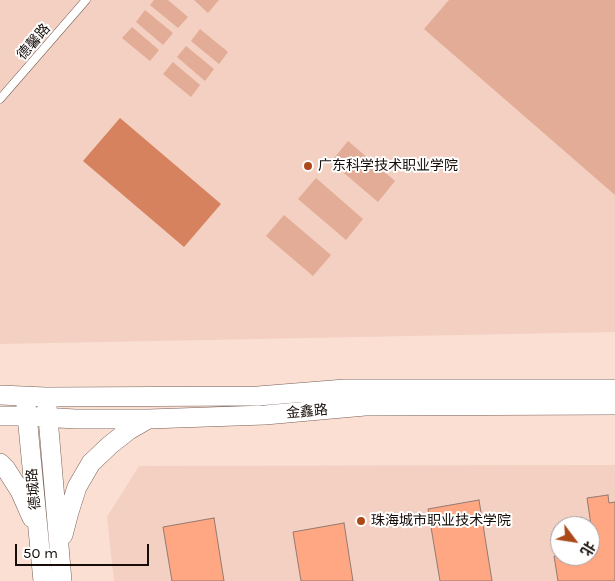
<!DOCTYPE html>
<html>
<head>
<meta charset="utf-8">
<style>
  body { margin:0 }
  #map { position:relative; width:615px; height:581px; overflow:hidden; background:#fbdfd3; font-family:Karla,"Noto Sans SC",sans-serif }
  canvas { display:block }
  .north { position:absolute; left:550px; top:516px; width:50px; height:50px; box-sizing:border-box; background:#fff; border:1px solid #a29e9d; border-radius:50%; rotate:121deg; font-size:14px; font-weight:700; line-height:20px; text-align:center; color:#160d09 }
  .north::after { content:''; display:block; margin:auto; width:18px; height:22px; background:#ad4919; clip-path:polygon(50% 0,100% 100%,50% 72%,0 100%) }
  .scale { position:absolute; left:15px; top:544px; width:134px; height:22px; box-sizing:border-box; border:2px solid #160d09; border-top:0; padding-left:6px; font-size:15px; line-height:18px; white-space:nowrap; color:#160d09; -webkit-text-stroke:4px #fff; paint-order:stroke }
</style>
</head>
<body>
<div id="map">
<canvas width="615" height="581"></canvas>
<div class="north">北</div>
<div class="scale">50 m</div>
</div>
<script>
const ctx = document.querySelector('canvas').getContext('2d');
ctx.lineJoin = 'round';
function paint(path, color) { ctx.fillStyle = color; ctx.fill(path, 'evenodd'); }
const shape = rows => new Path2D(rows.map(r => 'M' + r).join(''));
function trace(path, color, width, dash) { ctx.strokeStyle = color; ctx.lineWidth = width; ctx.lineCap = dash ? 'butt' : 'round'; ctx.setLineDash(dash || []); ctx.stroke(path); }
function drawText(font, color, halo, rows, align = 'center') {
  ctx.font = font + ' Karla,"Noto Sans SC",sans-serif'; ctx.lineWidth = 4; ctx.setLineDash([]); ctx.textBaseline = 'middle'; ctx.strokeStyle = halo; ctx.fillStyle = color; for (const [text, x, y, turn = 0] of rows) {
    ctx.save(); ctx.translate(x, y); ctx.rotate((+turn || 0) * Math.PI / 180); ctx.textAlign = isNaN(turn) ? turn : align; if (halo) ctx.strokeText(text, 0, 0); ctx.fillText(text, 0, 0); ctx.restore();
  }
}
paint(shape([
  [0,0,615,0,615,332,0,344],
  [615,465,615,581,114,581,107,517,139,466],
  [560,526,590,526,590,556,560,556]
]), '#f3d0c2');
paint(shape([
  [154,0,168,0,188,17,178,28,150,5],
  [194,0,219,0,208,13],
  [449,0,615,0,615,195,424,29],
  [145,10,173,33,163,45,136,22],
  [132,27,159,50,150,61,122,38],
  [200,29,228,52,219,64,191,41],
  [186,46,214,69,205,81,177,57],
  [173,62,200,85,191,97,163,74],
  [348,141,395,181,378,202,331,162],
  [316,178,363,219,346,240,298,199],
  [284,215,331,255,313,276,266,236]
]), '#e3ac96');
paint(shape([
  [120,118,221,204,184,247,83,161]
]), '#d7825f');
const building = shape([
  [608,495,609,503,615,502,615,581,558,581,554,556,590,556,590,525,591,525,587,498,608,495],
  [479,500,492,581,440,581,428,509,479,500],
  [214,518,224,581,172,581,163,527,214,518],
  [344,523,353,581,301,581,293,532,344,523]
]);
paint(building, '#ffa682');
trace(building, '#947a70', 1);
const service = shape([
  [0,99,86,0]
]);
const tertiary = shape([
  [0,395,46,397,258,396,345,389,615,389],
  [26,405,43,581],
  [47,406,62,581],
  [0,416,27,416,75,419,149,419,265,415,365,406,615,405],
  [0,463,6,469,20,491,32,518],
  [63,535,69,512,77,487,91,463,110,445,129,430,148,419]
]);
trace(service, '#765e55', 9);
trace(tertiary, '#765e55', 20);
trace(service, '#fff', 8);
trace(tertiary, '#fff', 19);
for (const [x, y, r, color] of [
  [308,166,5,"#ad4919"],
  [361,521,5,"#ad4919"]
]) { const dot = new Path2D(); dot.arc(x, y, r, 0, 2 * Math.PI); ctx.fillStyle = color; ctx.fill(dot); trace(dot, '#fff', 2); }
drawText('14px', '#160d09', '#fff', [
  ["德馨路",34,42,-49],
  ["金鑫路",307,412,-5],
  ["德城路",34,489,-95]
]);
drawText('14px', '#160d09', '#fff', [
  ["广东科学技术职业学院",318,166],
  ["珠海城市职业技术学院",371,521]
], 'left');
</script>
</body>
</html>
